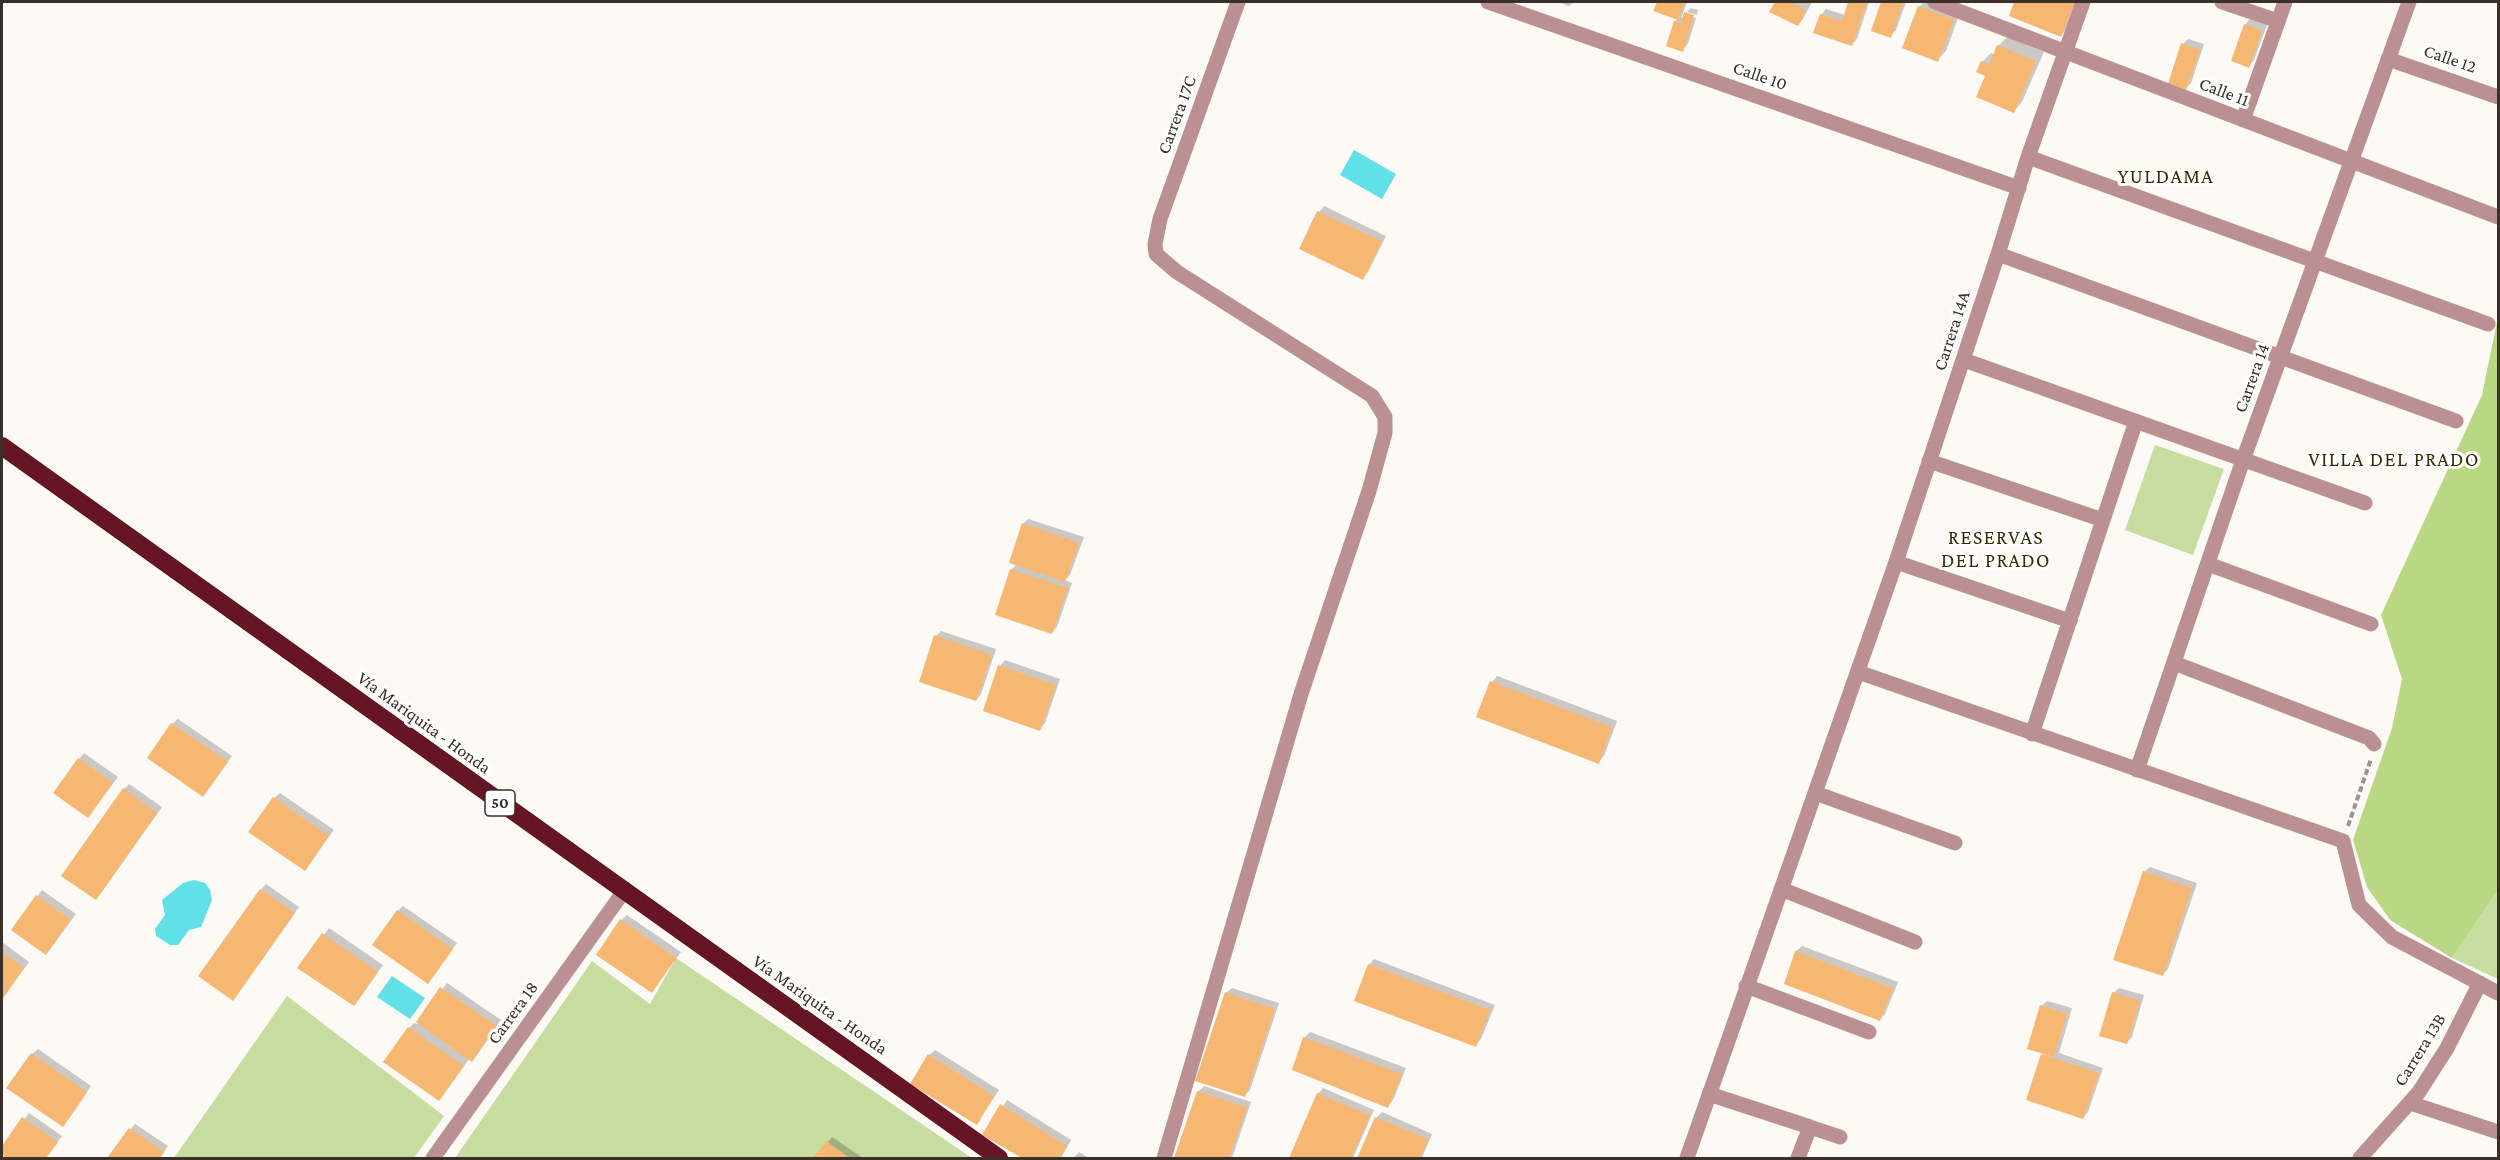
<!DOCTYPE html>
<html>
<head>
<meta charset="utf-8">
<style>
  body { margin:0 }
  #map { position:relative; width:2500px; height:1160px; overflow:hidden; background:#fdf9f5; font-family:"Crimson Pro",serif }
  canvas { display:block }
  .frame { position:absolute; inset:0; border:3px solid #393029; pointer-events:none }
</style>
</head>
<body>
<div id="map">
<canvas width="2500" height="1160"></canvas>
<div class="frame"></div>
</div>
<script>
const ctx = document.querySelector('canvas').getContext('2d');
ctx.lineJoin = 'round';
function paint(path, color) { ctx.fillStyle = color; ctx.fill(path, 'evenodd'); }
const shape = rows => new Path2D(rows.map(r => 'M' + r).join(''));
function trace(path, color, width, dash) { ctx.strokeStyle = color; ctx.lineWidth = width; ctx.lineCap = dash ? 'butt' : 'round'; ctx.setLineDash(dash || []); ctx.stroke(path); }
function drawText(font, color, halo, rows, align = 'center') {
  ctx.font = font + ' "Crimson Pro",serif'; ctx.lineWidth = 6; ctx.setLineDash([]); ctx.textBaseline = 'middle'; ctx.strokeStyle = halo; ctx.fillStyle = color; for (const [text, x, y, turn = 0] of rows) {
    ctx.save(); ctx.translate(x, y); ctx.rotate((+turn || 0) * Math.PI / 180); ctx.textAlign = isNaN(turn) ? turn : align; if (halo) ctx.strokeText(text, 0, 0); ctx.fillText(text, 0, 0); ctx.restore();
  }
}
paint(shape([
  [2155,445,2224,469,2193,555,2125,530],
  [2498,890,2498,979,2452,958],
  [676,958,913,1118,972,1158,455,1158,592,961,650,1004],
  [287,996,444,1116,414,1158,174,1158]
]), '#c7dda0');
paint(shape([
  [2498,317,2498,890,2452,958,2390,920,2367,887,2353,840,2392,728,2402,679,2381,615,2482,395]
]), '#bad784');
paint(shape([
  [1354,150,1396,174,1382,199,1340,175],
  [194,880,205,883,210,890,212,900,201,927,189,930,178,945,170,945,156,936,155,929,165,915,162,900,183,883],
  [392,976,425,998,410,1019,377,997]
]), '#61e0e8');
paint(shape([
  [1558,2,1574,2,1569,6],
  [1659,2,1687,2,1681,18,1685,17,1687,12,1687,15,1696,18,1688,44,1682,50,1675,21,1678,19,1655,10],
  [1776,2,1812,2,1803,19,1798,25,1771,12],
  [1850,2,1869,2,1857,39,1852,44,1821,15,1826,9,1845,15],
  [1883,2,1906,2,1896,30,1890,36,1873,30],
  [1924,2,1938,2,1961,10,1946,51,1937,60,1919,7],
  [2016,2,2079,2,2069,26,2061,35,2010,15],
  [1691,8,1698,10,1697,15,1687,12],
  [2250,19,2267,25,2254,60,2249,66,2245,25],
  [2007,37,2044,52,2022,102,2014,111,1982,62,1991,53,1995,55,1998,46],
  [2188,39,2204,44,2191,83,2186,88,2183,44],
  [1324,206,1386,236,1368,272,1363,278,1301,249,1319,212],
  [1028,519,1084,537,1070,575,1065,580,1072,583,1057,627,1052,632,996,614,1012,569,1017,564,1023,524],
  [941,631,996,649,981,694,976,700,936,636],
  [1005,660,1060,679,1045,723,1040,729,1000,666],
  [1497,676,1617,721,1604,756,1598,762,1478,716,1492,682],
  [178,719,232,756,203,795,172,724],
  [84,753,118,777,88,816,79,759],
  [129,784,162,807,101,893,124,789],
  [280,793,334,830,305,869,274,798],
  [2150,867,2197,883,2168,969,2162,975,2144,872],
  [266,884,299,907,238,993,261,890],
  [42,890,76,914,46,953,13,929],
  [403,906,457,943,428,982,398,911],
  [627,915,681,952,652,991,621,920],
  [329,928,383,965,359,999,300,967],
  [2,942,29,962,2,998],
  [1802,946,1898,982,1885,1014,1880,1019,1786,983,1796,951],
  [1374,959,1495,1005,1481,1039,1476,1045,1369,965],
  [447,983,501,1020,477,1054,470,1058,439,1099,409,1028,414,1023,417,1024],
  [1232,988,1279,1003,1250,1090,1244,1096,1226,993],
  [2119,988,2144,995,2132,1037,2126,1043,2113,993],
  [2047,1001,2072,1008,2059,1053,2103,1068,2088,1112,2083,1118,2028,1099,2044,1052,2041,1006],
  [1310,1032,1406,1068,1393,1100,1388,1106,1304,1038],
  [38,1049,91,1086,68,1120,32,1054],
  [935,1050,999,1090,977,1123,929,1055],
  [1204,1086,1251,1102,1232,1158,1176,1158,1199,1091],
  [1323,1088,1374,1110,1353,1158,1290,1158,1318,1094],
  [1007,1100,1071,1140,1061,1158,1025,1158,985,1134],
  [1382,1112,1432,1134,1422,1158,1358,1158,1376,1118],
  [29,1113,62,1136,46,1158,9,1158,2,1153,2,1149],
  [135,1124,168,1146,160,1158,109,1158],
  [832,1137,863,1158,815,1158],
  [1079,1152,1089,1158,1073,1158]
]), '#0003');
paint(shape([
  [1657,2,1685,2,1678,20,1653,11],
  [1775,2,1790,2,1806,10,1798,26,1769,12],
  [1848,2,1867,2,1852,46,1813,33,1820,14,1842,21],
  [1881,2,1903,2,1891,38,1871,31],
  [2014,2,2075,2,2061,37,2009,16],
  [1918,6,1954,19,1938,62,1902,48],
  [1684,12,1694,15,1683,52,1666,46,1674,21,1681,23],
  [2244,24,2262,31,2249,68,2231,61],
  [2181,43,2200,50,2186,90,2168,84],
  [1997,45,2036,61,2014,113,1976,97,1985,76,1976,72,1981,61,1989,65],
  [1317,211,1382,241,1363,280,1299,249],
  [1022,523,1079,543,1065,582,1009,563],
  [1010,569,1068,588,1052,634,995,615],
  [934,635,992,655,976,701,919,682],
  [998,665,1056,685,1040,731,983,711],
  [1490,681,1612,727,1599,764,1476,717],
  [171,723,228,762,203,797,147,758],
  [78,758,113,783,88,818,53,793],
  [123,788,157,813,96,900,61,876],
  [273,797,329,836,305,871,248,832],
  [2143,871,2192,888,2163,976,2113,960],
  [260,889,295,913,233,1001,198,976],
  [36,895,71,920,46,955,11,930],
  [397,910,453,949,428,984,372,945],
  [620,919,676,958,652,993,596,955],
  [322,933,378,972,354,1006,297,968],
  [1795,951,1893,988,1880,1021,1784,984],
  [2,952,24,968,2,1000],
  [1368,964,1490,1010,1476,1047,1354,1001],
  [440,987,497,1026,472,1062,416,1022],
  [1225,992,1275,1009,1245,1097,1195,1081],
  [2112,992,2140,1001,2127,1044,2099,1036],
  [2040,1005,2067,1014,2054,1057,2027,1049],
  [408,1027,464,1066,439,1101,383,1062],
  [1303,1037,1402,1074,1388,1108,1292,1070],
  [31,1053,87,1092,63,1127,6,1088],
  [928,1054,994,1096,977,1125,910,1084],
  [2041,1054,2099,1073,2083,1119,2026,1100],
  [1197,1091,1247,1107,1229,1158,1174,1158],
  [1317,1093,1370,1115,1351,1158,1289,1158],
  [1000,1104,1067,1146,1059,1158,1022,1158,982,1135],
  [22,1117,58,1142,46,1158,6,1158,2,1155,2,1146],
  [1375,1117,1428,1139,1420,1158,1357,1158],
  [129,1128,164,1152,160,1158,107,1158],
  [826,1141,850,1158,813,1158]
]), '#f6b773');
trace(shape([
  [2348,826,2371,759]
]), '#9a948e', 4, [6, 3]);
trace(shape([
  [1488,2,2019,188],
  [1935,2,2498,217],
  [2222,2,2278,21],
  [2388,59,2498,97],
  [2243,120,2285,2],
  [2028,157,2488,324],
  [1998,254,2456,421],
  [1964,360,2365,503],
  [1929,461,2103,520],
  [1896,562,2070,621],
  [2208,564,2371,624],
  [2174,663,2369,738,2374,744],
  [1858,672,2343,841,2359,905,2392,937,2498,993],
  [2032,734,2136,421],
  [2137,770,2243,460,2409,2],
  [1815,793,1955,843],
  [1781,889,1915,942],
  [1746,986,1869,1032],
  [1709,1094,1810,1127,1798,1158],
  [2410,1103,2498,1132],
  [1810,1127,1840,1137],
  [433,1158,624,891],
  [1164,1158,1301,694,1369,491,1385,433,1385,417,1372,396,1177,272,1156,254,1155,244,1160,219,1238,2],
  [1687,1158,1896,562,1998,254,2028,157,2083,2],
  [2360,1158,2419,1092,2447,1048,2480,983]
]), '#ba9092', 15);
trace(shape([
  [2,446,999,1158]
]), '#651524', 18);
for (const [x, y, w] of [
  [500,803,30]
]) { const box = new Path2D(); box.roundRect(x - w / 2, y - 13, w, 26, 4.5); ctx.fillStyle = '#fff'; ctx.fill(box); trace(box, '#393029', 1.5); }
drawText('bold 16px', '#393029', null, [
  ["50",500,803]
]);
drawText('18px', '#393029', '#fff', [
  ["Calle 12",2450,59,19],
  ["Calle 10",1760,76,19],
  ["Calle 11",2224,92,21],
  ["Carrera 17C",1177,115,-70],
  ["Carrera 14A",1952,331,-72],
  ["Carrera 14",2252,378,-70],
  ["Vía Mariquita - Honda",424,723,36],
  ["Vía Mariquita - Honda",820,1005,35],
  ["Carrera 18",513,1013,-54],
  ["Carrera 13B",2420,1050,-58]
]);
ctx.letterSpacing = '1.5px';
drawText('20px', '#332e02', '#fff', [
  ["YULDAMA",2166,177],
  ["VILLA DEL PRADO",2394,460],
  ["RESERVAS",1996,538],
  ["DEL PRADO",1996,561]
]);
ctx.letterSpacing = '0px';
</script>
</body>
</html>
